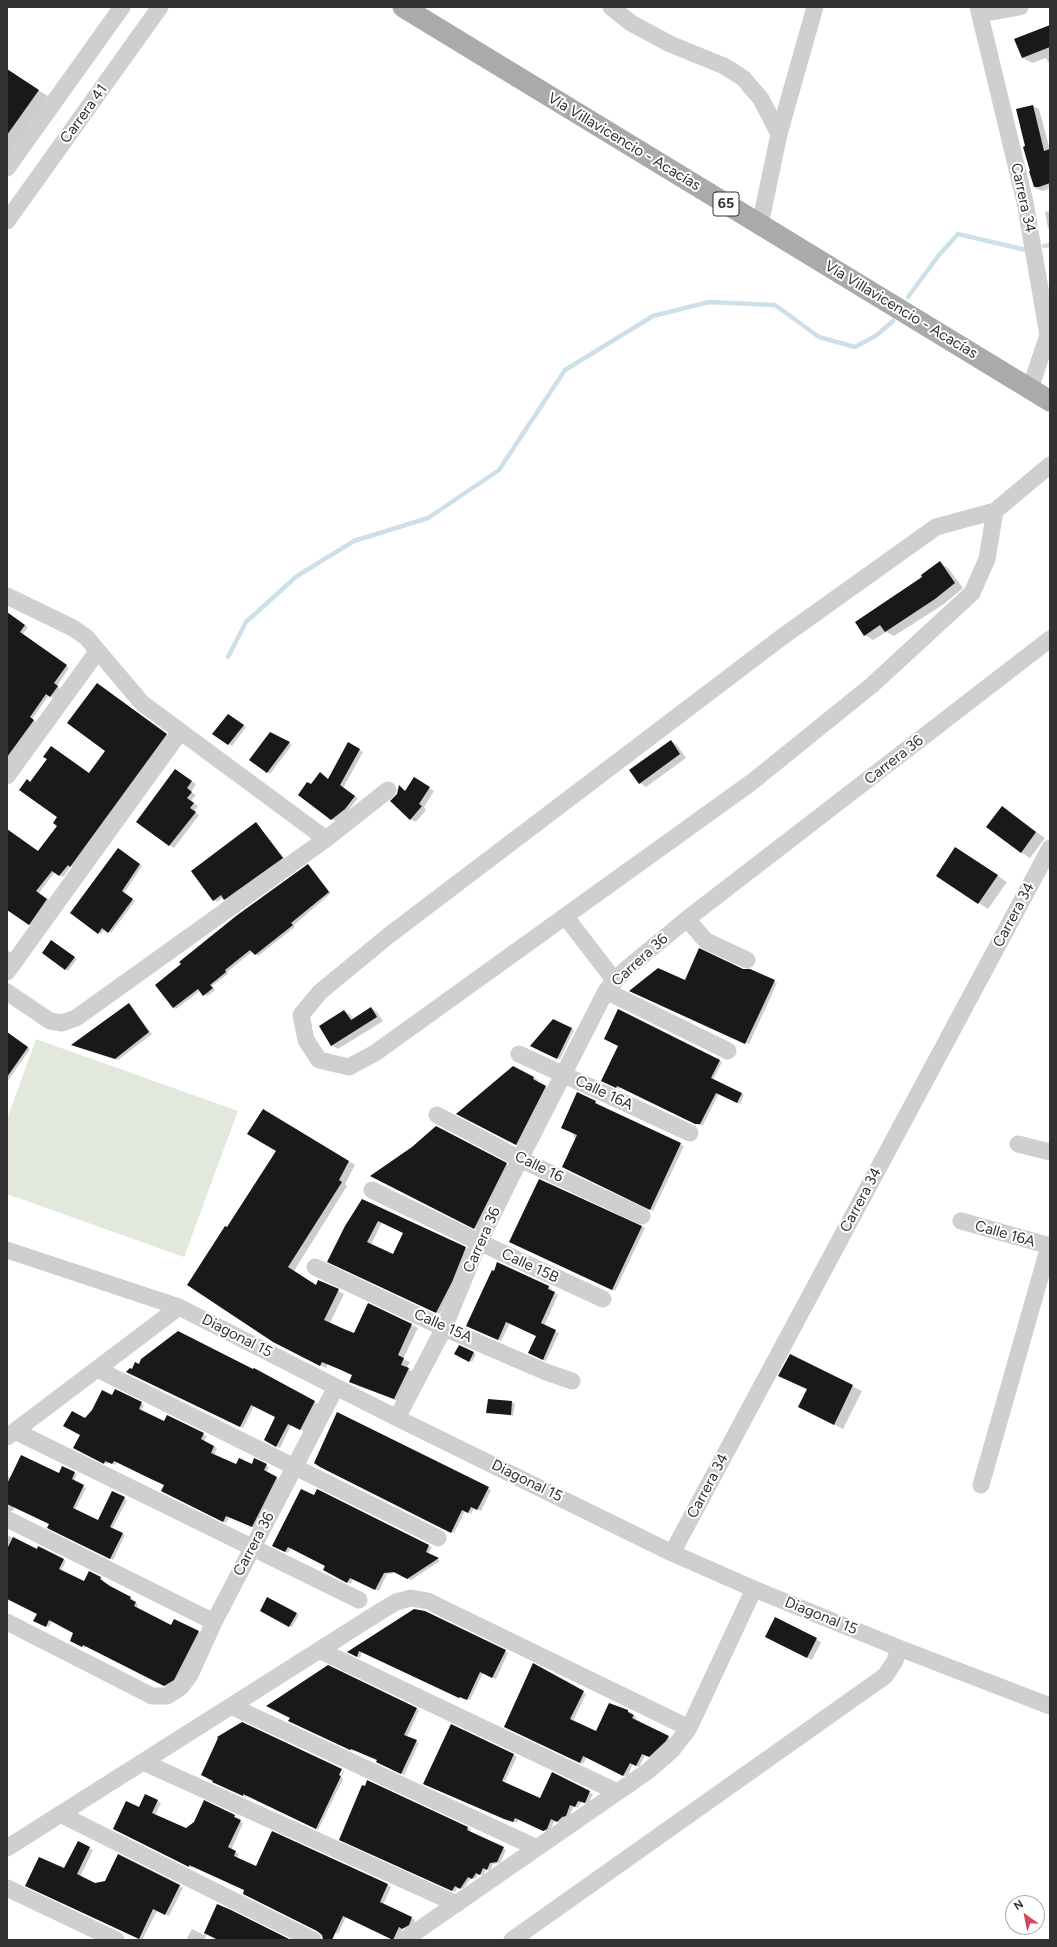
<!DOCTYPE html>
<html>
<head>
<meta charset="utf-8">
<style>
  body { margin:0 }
  #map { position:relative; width:1057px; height:1947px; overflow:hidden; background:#fff; font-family:Figtree,sans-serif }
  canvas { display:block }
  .frame { position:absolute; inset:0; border:8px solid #323232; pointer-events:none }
  .north { position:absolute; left:1005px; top:1895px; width:40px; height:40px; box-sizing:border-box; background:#fff; border:1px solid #adadad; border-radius:50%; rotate:327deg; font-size:11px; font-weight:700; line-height:16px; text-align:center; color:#323232 }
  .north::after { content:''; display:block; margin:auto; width:14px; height:18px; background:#d7465c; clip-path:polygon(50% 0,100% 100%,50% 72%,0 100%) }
</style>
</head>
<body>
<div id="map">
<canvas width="1057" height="1947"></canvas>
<div class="frame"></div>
<div class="north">N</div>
</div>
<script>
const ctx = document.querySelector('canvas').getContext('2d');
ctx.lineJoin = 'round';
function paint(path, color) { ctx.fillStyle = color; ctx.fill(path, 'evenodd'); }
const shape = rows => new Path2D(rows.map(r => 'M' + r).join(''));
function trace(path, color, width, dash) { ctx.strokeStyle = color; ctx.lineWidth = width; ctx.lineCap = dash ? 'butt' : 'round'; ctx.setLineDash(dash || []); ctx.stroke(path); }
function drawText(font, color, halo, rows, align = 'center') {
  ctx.font = font + ' Figtree,sans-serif'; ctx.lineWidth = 4; ctx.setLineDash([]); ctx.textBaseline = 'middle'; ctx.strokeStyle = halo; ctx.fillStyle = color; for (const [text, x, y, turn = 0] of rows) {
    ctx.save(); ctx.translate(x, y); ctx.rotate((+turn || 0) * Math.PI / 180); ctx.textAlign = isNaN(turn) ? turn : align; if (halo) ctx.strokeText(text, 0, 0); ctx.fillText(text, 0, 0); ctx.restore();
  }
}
paint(shape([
  [36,1039,238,1111,184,1257,7,1194,7,1119]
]), '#e3e8dc');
paint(shape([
  [1050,26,1050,65,1046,58,1032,63,1023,58,1016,39],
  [7,71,51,98,7,160],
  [1033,106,1039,109,1050,150,1050,188,1042,191,1035,188,1024,147,1026,147,1017,110],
  [1050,211,1050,229,1048,228,1045,212],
  [940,563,948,568,963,588,944,604,894,636,886,632,873,640,865,635],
  [7,613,28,627,23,634,69,668,57,686,60,689,53,698,49,695,32,719,36,722,7,763],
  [100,686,169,736,74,868,71,866,63,877,55,872,39,893,50,901,32,926,7,909,7,830,39,852,58,826,58,817,31,783,90,774,107,750],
  [231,716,246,727,232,746,214,734],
  [270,734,292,745,270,774,251,760],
  [671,741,677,745,686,758,646,787,640,783,631,770],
  [349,744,363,752,343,788,358,798,348,811,335,821,332,819,311,785,329,780],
  [180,773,196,784,191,792,196,795,191,801,198,806,194,812,199,815,174,848,169,845],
  [419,782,434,791,424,807,426,810,416,822,410,819,398,795,400,787,406,791],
  [1002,808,1045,838,1030,858,1021,852],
  [256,823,285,859,227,901,223,897,217,902,214,900],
  [956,848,1007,882,988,909,937,875],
  [121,851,142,866,124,893,135,901,111,933,105,929,101,934,99,933],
  [308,865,331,893,294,925,295,927,258,956,253,951,227,972,228,974,212,986,215,990,207,996,201,990,176,1009,173,1007],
  [54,943,77,959,68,971,43,953],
  [7,950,12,954,7,962],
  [743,970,777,983,749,1044,633,992],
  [129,1004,152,1034,118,1060,75,1046],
  [371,1008,377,1012,383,1021,338,1049,332,1045,344,1011,351,1015,353,1020],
  [619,1010,722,1062,713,1080,744,1095,740,1104,719,1093,703,1125,699,1125,620,1087,619,1089,605,1082,620,1046],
  [572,1029,574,1030,560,1059,532,1045],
  [7,1032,30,1049,7,1082],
  [513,1067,538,1080,537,1082,549,1089,520,1147,458,1114],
  [595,1102,598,1104,598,1105,684,1146,653,1211,566,1169,576,1140,571,1131],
  [263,1110,355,1165,345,1184,347,1186,294,1271,317,1286,319,1281,344,1294,330,1323,355,1334,369,1305,418,1328,403,1359,410,1362,407,1368,414,1373,400,1402,356,1385,353,1375,348,1373,328,1364,326,1368,280,1345,228,1228,277,1151],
  [437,1127,509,1166,478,1230,371,1176,413,1148],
  [539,1180,645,1228,615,1291,513,1243],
  [363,1200,469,1250,440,1314,332,1263],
  [382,1222,404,1233,393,1255,371,1245],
  [549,1287,552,1289,551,1291,558,1295,544,1326,559,1333,546,1361,532,1355,537,1335,510,1323,501,1341,471,1328],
  [473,1353,476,1354,472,1362,456,1354],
  [790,1356,862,1391,843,1429,799,1407,808,1390,789,1381],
  [139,1365,253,1371,254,1369,318,1404,304,1431,291,1425,280,1448,265,1440,277,1417,254,1406,243,1428,131,1374,132,1370],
  [116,1390,144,1405,141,1411,165,1422,168,1416,207,1436,204,1441,217,1448,214,1455,237,1466,252,1465,255,1460,269,1467,266,1473,279,1479,255,1528,229,1517,226,1523,165,1493,165,1485,117,1461,115,1465,108,1462,107,1464,77,1450,86,1419,113,1396],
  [512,1402,515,1404,513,1416,487,1412],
  [338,1413,491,1490,481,1511,474,1508,471,1514,465,1511,454,1533,330,1472,315,1463],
  [63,1468,77,1474,74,1481,86,1488,75,1510,98,1522,113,1493,127,1500,112,1529,125,1535,113,1560,51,1529,50,1524,14,1507,13,1511,7,1511,7,1476,11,1478,59,1474],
  [7,1535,37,1551,39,1547,66,1561,61,1571,85,1583,90,1573,103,1579,102,1582,111,1588,133,1599,132,1601,138,1604,136,1609,172,1626,175,1620,201,1633,180,1677,167,1687,86,1646,85,1648,71,1640,75,1632,52,1621,49,1627,37,1622,38,1614,7,1598],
  [274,1546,429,1546,432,1547,428,1554,440,1561,411,1580,398,1573,387,1574,379,1591,353,1579,351,1584,324,1570,326,1566,291,1548,288,1553],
  [268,1598,299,1615,292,1627,261,1610],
  [414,1610,508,1653,496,1679,483,1673,470,1700,464,1698,463,1699,362,1652,360,1658,349,1652],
  [816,1639,821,1642,812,1660,771,1640],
  [533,1665,586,1694,573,1721,596,1732,628,1711,637,1718,635,1721,671,1739,652,1758,645,1755,639,1767,633,1764,627,1777,587,1757,583,1764,509,1729],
  [416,1709,419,1710,407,1737,419,1743,404,1775,380,1763,378,1760,354,1749,353,1751,292,1722,292,1718],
  [514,1755,517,1757,504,1783,540,1800,552,1773,593,1794,588,1804,581,1802,578,1808,574,1806,569,1817,565,1818,560,1823,555,1820,550,1830,547,1832,518,1819,517,1823,509,1820,428,1786],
  [343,1770,344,1771,342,1776,341,1775],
  [337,1773,343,1779,318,1830,246,1795,246,1797,216,1783],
  [368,1782,468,1828,471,1830,470,1832,506,1850,500,1863,493,1864,490,1871,486,1869,483,1876,479,1874,475,1879,471,1878,463,1889,458,1887,455,1892,344,1841],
  [157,1801,161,1803,155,1815,186,1829,194,1822,204,1802,238,1818,237,1820,243,1823,231,1850,239,1854,237,1858,256,1867,273,1833,388,1885,391,1887,383,1905,415,1920,412,1926,407,1930,403,1928,397,1940,395,1940,346,1917,338,1934,193,1866,192,1868,118,1831,140,1808],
  [78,1843,93,1850,80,1877,95,1884,105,1882,118,1855,183,1888,169,1916,157,1911,142,1940,30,1887,65,1870],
  [218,1905,288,1940,220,1940,207,1934,204,1940,186,1940,192,1929,204,1935]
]), '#0003');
trace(shape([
  [1044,246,1050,245],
  [908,297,939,255,958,234,1026,250],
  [228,657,246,622,297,576,354,541,428,518,499,470,565,370,653,316,709,302,775,305,819,337,855,347,877,335,893,321]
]), '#cde0e9', 4.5);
paint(shape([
  [1050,25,1050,47,1022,58,1014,39],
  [7,69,39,90,7,135],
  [1033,105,1044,151,1050,149,1050,183,1039,187,1034,187,1029,171,1030,171,1023,147,1025,146,1016,109],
  [940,561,955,583,935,599,885,632,880,625,864,636,855,622,922,577,921,575],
  [7,612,25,625,20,632,67,665,54,683,58,686,50,697,46,694,30,717,34,720,7,757],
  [97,683,167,734,70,867,68,865,59,876,52,871,36,891,47,899,29,925,7,910,7,829,38,851,57,826,53,823,57,817,19,790,27,779,30,782,47,759,43,757,51,746,89,773,105,751,67,723],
  [228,714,244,725,228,745,212,734],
  [270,732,290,742,267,773,249,760],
  [671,740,680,754,639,784,629,770],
  [348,742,360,749,340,785,355,796,345,809,331,820,298,795,307,782,311,784,320,772,328,779],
  [175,769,192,781,187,788,192,792,187,798,194,803,190,808,196,812,169,846,136,822],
  [414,777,430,787,419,804,422,806,410,820,390,801,397,794,399,785,405,791],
  [1002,806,1036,832,1021,853,986,827],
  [256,822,283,858,224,900,221,895,213,901,191,871],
  [955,847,998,875,978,904,936,876],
  [118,848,140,864,122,891,133,899,108,933,102,928,98,934,70,913],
  [308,864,329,892,291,923,293,925,255,955,250,950,225,970,226,972,210,985,213,988,203,996,198,989,173,1008,155,985,181,964,179,962,236,916],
  [51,940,75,957,65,970,42,953],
  [699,948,743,969,750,969,775,980,745,1044,629,991,658,968,685,980],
  [129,1003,149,1032,115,1059,71,1045],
  [371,1007,377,1017,331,1046,319,1026,344,1010,351,1020],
  [618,1009,720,1060,711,1078,742,1093,737,1103,716,1093,700,1124,695,1124,617,1086,616,1088,601,1081,618,1046,604,1039],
  [553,1019,572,1028,557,1059,530,1046],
  [7,1032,28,1047,7,1077],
  [513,1066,534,1077,533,1079,546,1086,516,1145,456,1114],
  [577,1092,596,1101,595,1103,681,1143,650,1210,562,1167,577,1135,561,1128],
  [263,1109,349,1161,339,1180,342,1182,288,1267,316,1285,318,1280,339,1289,324,1320,344,1329,354,1333,368,1303,412,1324,398,1355,404,1358,401,1365,409,1368,394,1399,349,1382,352,1375,341,1370,322,1362,320,1366,273,1342,187,1285,225,1226,227,1227,276,1151,247,1134],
  [436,1126,507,1163,474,1229,370,1176,412,1147],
  [539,1179,642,1226,612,1290,509,1242],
  [362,1199,466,1247,452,1282,436,1313,327,1262,345,1226],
  [378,1221,403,1233,393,1254,367,1242],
  [497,1262,549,1286,548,1289,555,1292,541,1323,556,1330,543,1360,528,1353,536,1336,506,1322,498,1340,466,1326,492,1270,494,1271],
  [178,1331,253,1369,254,1368,315,1401,300,1430,288,1424,276,1447,264,1440,275,1417,251,1405,240,1427,126,1372,130,1368,132,1369,135,1362,139,1364,141,1359],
  [459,1345,474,1352,469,1362,454,1354],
  [790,1354,853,1385,834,1425,798,1407,807,1389,778,1376],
  [115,1389,142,1402,139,1409,164,1421,167,1415,204,1433,201,1439,214,1446,211,1453,236,1464,239,1458,252,1464,254,1458,267,1464,264,1470,277,1477,252,1527,226,1516,223,1522,161,1491,164,1485,151,1479,114,1461,112,1464,105,1461,104,1464,73,1448,80,1435,63,1426,72,1411,85,1418,92,1410,102,1390,112,1395],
  [488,1399,512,1401,511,1415,486,1413],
  [337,1412,489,1487,477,1510,471,1507,468,1513,462,1510,451,1533,320,1467,314,1463],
  [21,1455,59,1473,62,1466,75,1472,72,1479,84,1485,73,1508,98,1520,112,1491,125,1497,110,1527,123,1533,110,1559,47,1528,49,1524,7,1504,7,1484],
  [301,1489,314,1495,317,1489,429,1545,426,1552,439,1558,407,1579,394,1572,384,1573,375,1590,350,1578,347,1583,323,1570,325,1566,288,1547,285,1552,272,1546],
  [13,1537,37,1549,38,1546,64,1559,59,1569,84,1581,89,1571,101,1577,100,1579,110,1586,131,1597,130,1599,136,1602,134,1606,171,1625,174,1619,199,1631,174,1680,164,1686,83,1645,82,1647,70,1641,73,1633,49,1620,46,1627,33,1621,37,1614,7,1599,7,1549],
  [267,1597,297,1613,289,1627,260,1611],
  [414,1609,425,1611,506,1650,492,1678,480,1672,467,1700,460,1697,459,1698,359,1651,357,1657,347,1652],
  [775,1617,817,1638,807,1658,765,1637],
  [533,1663,584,1691,570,1719,596,1731,609,1703,628,1710,628,1712,634,1715,632,1718,669,1736,666,1741,649,1757,642,1754,636,1766,630,1763,623,1776,583,1756,580,1763,504,1727],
  [328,1665,417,1708,404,1735,417,1740,401,1774,376,1762,377,1760,351,1749,350,1750,288,1721,290,1718,266,1706],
  [242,1722,342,1769,339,1775,341,1776,316,1829,243,1794,243,1796,212,1782,213,1781,201,1775,218,1738,217,1737],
  [451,1724,514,1754,502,1781,540,1798,552,1772,590,1791,585,1803,578,1801,575,1807,570,1805,566,1816,562,1817,557,1822,551,1819,547,1829,543,1831,515,1818,513,1822,504,1819,423,1784],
  [367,1780,468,1827,467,1830,504,1847,497,1862,490,1863,487,1870,483,1868,480,1875,476,1873,472,1879,468,1877,460,1889,455,1886,452,1891,339,1840,357,1797,362,1785,365,1786],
  [145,1794,158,1800,152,1813,186,1828,194,1822,204,1800,235,1815,234,1817,241,1820,228,1847,236,1851,234,1856,256,1866,272,1831,388,1884,380,1902,412,1917,409,1925,402,1929,399,1927,393,1940,343,1916,332,1940,323,1940,322,1935,317,1931,243,1894,244,1890,189,1865,189,1867,113,1829,126,1801,139,1807],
  [78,1841,90,1847,77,1874,95,1883,105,1881,118,1854,180,1885,165,1915,153,1909,139,1939,25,1886,39,1857,64,1868],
  [217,1904,231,1910,291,1940,218,1940,204,1933]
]), '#191919');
trace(shape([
  [611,7,631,23,670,44,724,66,743,78,761,99,779,134],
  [978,7,1025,202,1048,335,1030,389],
  [980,14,1020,7],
  [7,168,122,7],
  [7,221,160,7],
  [760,225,779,134,815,7],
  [995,511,987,559,972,593,872,685,752,782,375,1053,349,1067,319,1060,306,1040,301,1015,320,992,388,936,782,637,936,527,995,511,1050,465],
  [7,596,73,628,86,637,142,703,326,839],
  [7,776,97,652],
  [565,916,615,981],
  [687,919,706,941,747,960],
  [7,972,180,732],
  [606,991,728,1051],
  [7,992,50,1021,62,1023,76,1018,326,839,388,790],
  [519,1054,690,1133],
  [437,1115,520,1159,642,1216],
  [1018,1144,1050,1152],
  [372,1190,479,1242,603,1299],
  [961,1221,1050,1246],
  [7,1250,179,1307,397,1418,672,1553,754,1589,899,1648,1050,1706],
  [315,1267,444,1328,546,1372,572,1381],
  [97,1369,438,1538],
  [397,1418,444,1328,479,1242,520,1159,606,991,625,970,687,919,1050,639],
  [15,1431,359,1600],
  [7,1437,179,1307],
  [981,1485,1049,1246],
  [7,1519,214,1622],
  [672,1553,1050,848],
  [7,1622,152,1696,167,1696,181,1687,190,1675,214,1622,336,1387],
  [319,1650,617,1792],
  [231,1706,537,1848],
  [143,1762,457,1904],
  [60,1814,313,1940],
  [7,1848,381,1611,396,1602,411,1598,428,1601,442,1608,689,1728],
  [7,1888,116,1940],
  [404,1940,648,1771,672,1750,689,1728,754,1589],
  [512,1940,885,1676,895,1661,899,1648]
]), '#cfcfcf', 17);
trace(shape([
  [403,7,1050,401]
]), '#aaa', 21);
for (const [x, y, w] of [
  [726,204,26]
]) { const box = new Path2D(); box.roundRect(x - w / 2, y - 12, w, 24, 3); ctx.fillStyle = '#fff'; ctx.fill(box); trace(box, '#323232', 1); }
drawText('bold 14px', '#323232', null, [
  ["65",726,204]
]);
drawText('15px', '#323232', '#fff', [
  ["Carrera 41",84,114,-54],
  ["Vía Villavicencio - Acacías",624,142,31],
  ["Carrera 34",1023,198,78],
  ["Vía Villavicencio - Acacías",901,310,31],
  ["Carrera 36",894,760,-38],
  ["Carrera 34",1014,915,-62],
  ["Carrera 36",640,960,-42],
  ["Calle 16A",604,1093,25],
  ["Calle 16",539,1167,26],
  ["Carrera 34",861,1200,-62],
  ["Calle 16A",1005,1234,16],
  ["Carrera 36",482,1240,-66],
  ["Calle 15B",530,1266,25],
  ["Calle 15A",443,1326,24],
  ["Diagonal 15",237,1336,27],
  ["Diagonal 15",527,1481,26],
  ["Carrera 34",708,1486,-62],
  ["Carrera 36",254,1544,-62],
  ["Diagonal 15",821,1616,22]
]);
</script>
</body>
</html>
